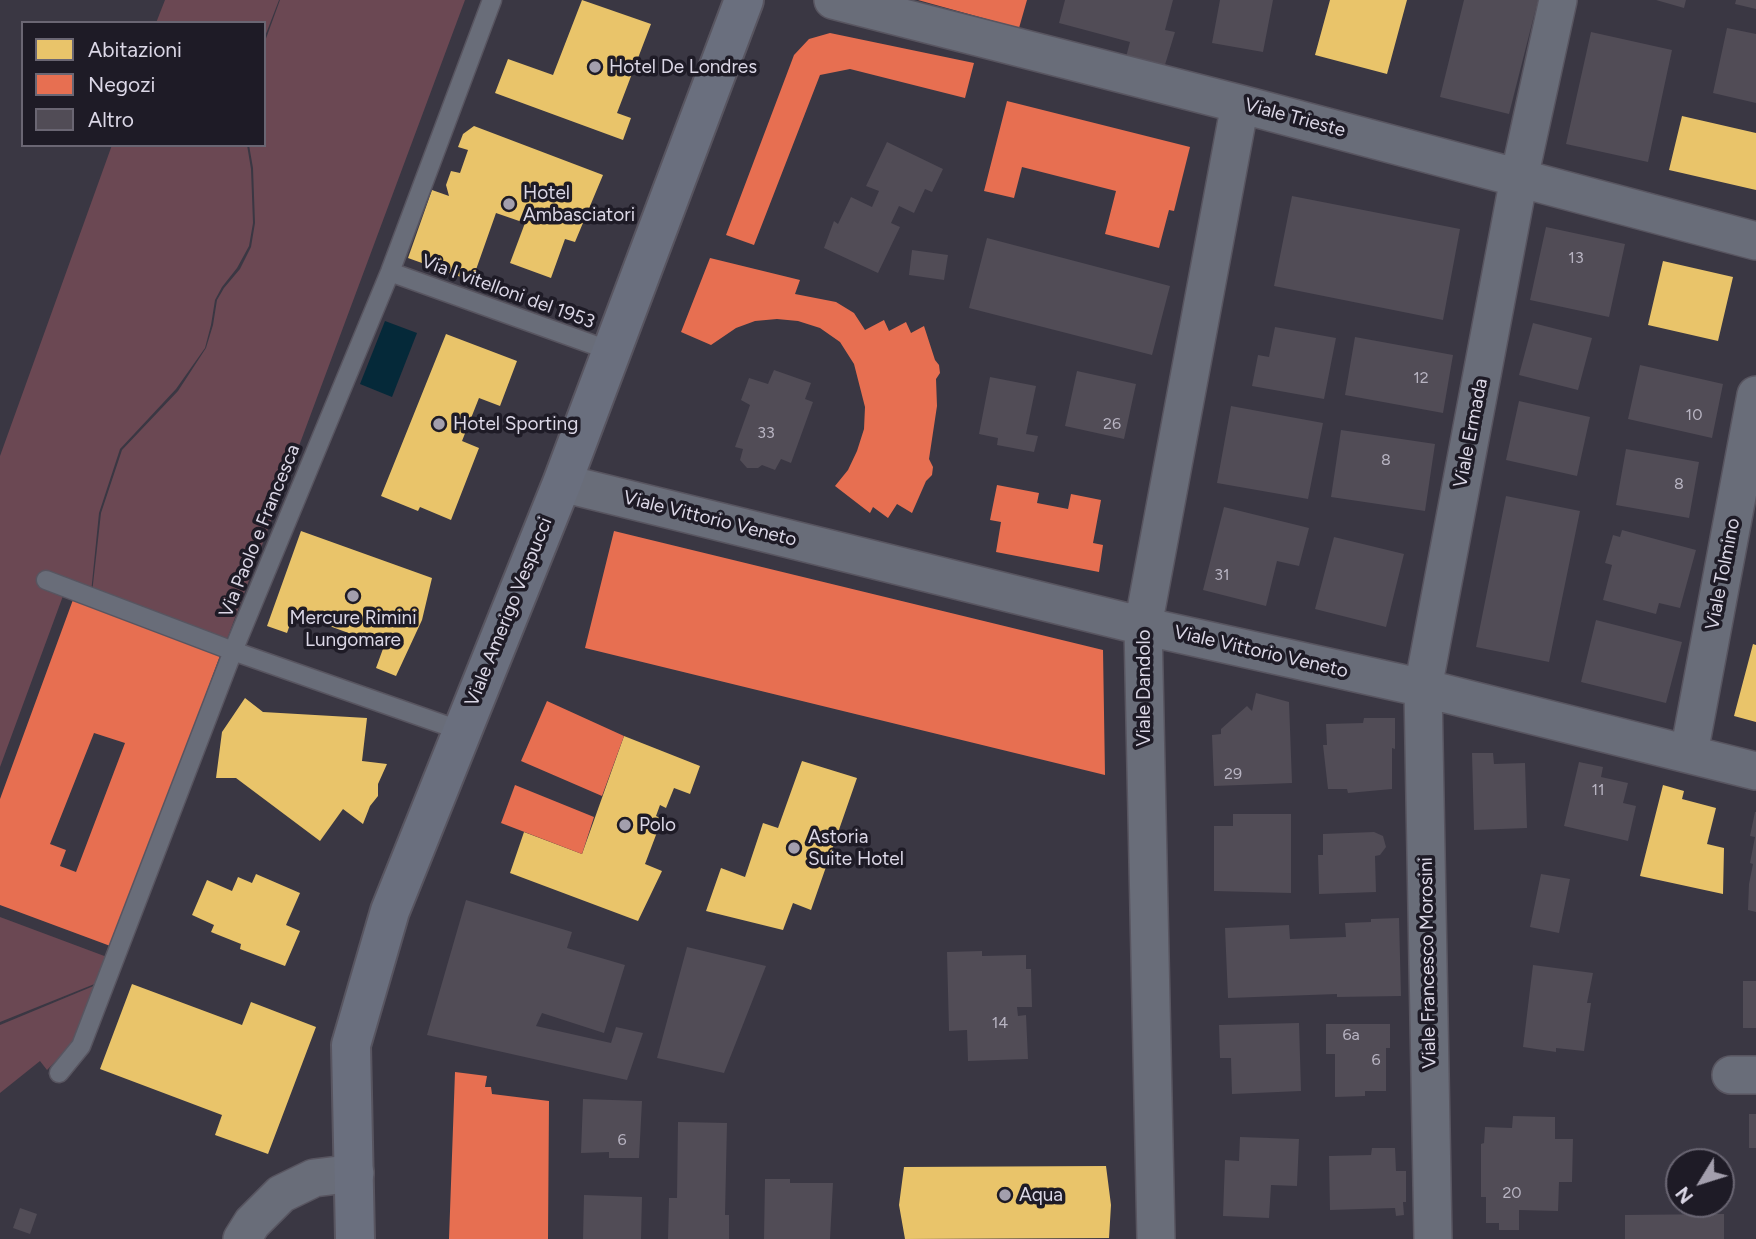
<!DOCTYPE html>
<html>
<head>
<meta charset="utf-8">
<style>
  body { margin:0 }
  #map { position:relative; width:1756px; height:1239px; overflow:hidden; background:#3a3743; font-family:Figtree,sans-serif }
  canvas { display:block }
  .legend { position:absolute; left:21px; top:21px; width:245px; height:126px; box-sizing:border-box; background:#1e1b26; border:2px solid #6a6673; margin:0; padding:9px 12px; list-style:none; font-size:21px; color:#dbd7e6 }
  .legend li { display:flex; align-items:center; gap:14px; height:35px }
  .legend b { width:35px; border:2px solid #6a6673 }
  .north { position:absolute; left:1665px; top:1148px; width:70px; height:70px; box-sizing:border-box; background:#1e1b26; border:2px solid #6a6673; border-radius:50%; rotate:232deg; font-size:19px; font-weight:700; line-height:28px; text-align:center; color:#dbd7e6 }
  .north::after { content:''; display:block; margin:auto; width:24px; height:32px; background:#a39fad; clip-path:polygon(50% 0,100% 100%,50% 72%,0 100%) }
</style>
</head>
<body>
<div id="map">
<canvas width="1756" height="1239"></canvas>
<ul class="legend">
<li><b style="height:19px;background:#e9c46a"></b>Abitazioni</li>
<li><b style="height:19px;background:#e76f51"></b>Negozi</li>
<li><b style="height:19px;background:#514c56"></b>Altro</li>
</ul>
<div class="north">N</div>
</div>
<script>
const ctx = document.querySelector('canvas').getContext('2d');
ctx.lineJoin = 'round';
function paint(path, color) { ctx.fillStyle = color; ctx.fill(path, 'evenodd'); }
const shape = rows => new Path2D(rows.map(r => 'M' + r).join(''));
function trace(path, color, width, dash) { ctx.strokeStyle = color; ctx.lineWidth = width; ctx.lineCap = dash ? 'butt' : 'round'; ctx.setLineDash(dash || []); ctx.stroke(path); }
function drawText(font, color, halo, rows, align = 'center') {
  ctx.font = font + ' Figtree,sans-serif'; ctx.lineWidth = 7; ctx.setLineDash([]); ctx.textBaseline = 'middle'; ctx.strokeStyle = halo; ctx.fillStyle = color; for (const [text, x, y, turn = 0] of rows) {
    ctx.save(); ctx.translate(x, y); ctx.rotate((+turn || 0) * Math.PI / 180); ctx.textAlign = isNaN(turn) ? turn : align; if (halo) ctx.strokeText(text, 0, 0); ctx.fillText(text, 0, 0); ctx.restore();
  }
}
paint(shape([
  [165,0,279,0,264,39,264,23,156,23],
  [280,0,465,0,226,642,92,593,101,513,122,450,178,391,206,348,213,325,217,300,224,288,240,269,251,247,255,223,253,168,249,145,264,145,264,44],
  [112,145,247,145,251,169,253,223,249,246,237,268,222,287,215,300,211,325,205,348,176,389,120,449,99,513,91,593,67,585,0,767,0,456],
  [0,917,107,957,97,983,0,1022],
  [96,985,73,1043,47,1070,40,1061,0,1093,0,1025]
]), '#6b4853');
paint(shape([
  [385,321,417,333,392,397,360,384]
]), '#052939');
paint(shape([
  [582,0,651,24,617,113,631,118,623,140,495,93,508,59,553,75],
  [1330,0,1407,0,1387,74,1315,55],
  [1682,116,1756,133,1756,190,1669,170],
  [474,126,603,175,575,242,565,239,551,278,510,263,525,223,496,213,472,281,408,258,432,190,449,196,446,185,451,171,460,173,468,150,458,147,463,134],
  [1663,261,1733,277,1718,341,1648,325],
  [446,334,517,361,500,406,479,398,462,441,479,448,451,520,420,507,418,511,381,496],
  [301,531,432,578,422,620,396,676,376,668,384,646,294,613,287,633,267,626],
  [1753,644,1756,645,1756,722,1734,716],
  [245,698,263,712,367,718,362,761,387,764,378,784,378,796,370,806,363,824,343,809,320,841,236,778,216,778,222,732],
  [624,736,700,766,690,794,674,788,666,808,660,805,656,816,662,819,645,864,662,871,638,921,510,873,524,832,582,854],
  [802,761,857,778,811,910,793,903,783,930,706,911,721,868,745,877,763,823,778,828],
  [1663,785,1684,791,1682,799,1716,808,1707,844,1724,848,1723,894,1640,876],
  [256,874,300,893,286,925,300,931,285,966,240,949,241,944,211,932,214,925,192,915,207,880,232,891,238,877,252,883],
  [132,984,242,1025,251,1002,316,1027,268,1154,215,1135,222,1115,100,1069],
  [1106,1166,1111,1205,1109,1238,905,1239,899,1205,904,1167]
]), '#e9c46a');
paint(shape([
  [918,0,1027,0,1019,28],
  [830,33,974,63,965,98,850,69,820,75,754,245,726,235,794,55,809,39],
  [1007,101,1190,147,1174,211,1169,210,1159,248,1105,234,1116,191,1022,167,1014,198,984,191],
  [710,258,800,280,795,294,836,302,854,313,865,330,884,320,889,331,906,322,911,333,924,326,935,360,939,365,940,373,936,379,937,406,929,459,933,467,932,475,926,481,912,513,897,504,888,518,873,507,870,513,835,486,848,470,857,451,864,429,865,407,854,364,840,342,820,328,798,321,777,319,755,321,736,328,711,345,681,332],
  [997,485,1039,493,1037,503,1068,509,1071,494,1101,500,1093,543,1103,545,1099,572,996,552,1001,522,990,520],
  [614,531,1103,650,1105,775,585,648],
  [74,597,221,653,113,947,0,905,0,799],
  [94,733,125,743,76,872,60,866,66,850,50,844],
  [547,701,624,736,602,796,521,761],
  [515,785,594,817,582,854,501,823],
  [455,1072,487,1076,485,1087,491,1087,492,1094,549,1101,548,1239,449,1239]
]), '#e76f51');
paint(shape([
  [1065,0,1173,0,1165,30,1175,32,1164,68,1126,57,1130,42,1059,23],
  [1220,0,1273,0,1263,52,1212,43],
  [1464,0,1538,0,1509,114,1440,97],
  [1656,0,1686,0,1684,8],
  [1736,0,1756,0,1756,9,1735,4],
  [1727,28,1756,34,1756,103,1713,93],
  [1591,32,1672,50,1648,162,1566,144],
  [887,142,943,169,932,192,925,189,914,213,899,206,891,223,900,227,878,273,824,248,834,221,838,224,851,197,872,207,879,191,866,186],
  [1292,196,1460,229,1443,320,1274,286],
  [1546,227,1625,244,1609,317,1530,300],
  [987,238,1170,286,1152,355,969,308],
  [912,250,948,255,944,280,909,275],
  [1533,323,1592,338,1578,390,1519,375],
  [1275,327,1336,338,1324,399,1252,386,1258,355,1269,357],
  [1355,337,1453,355,1443,413,1345,395],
  [1640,365,1723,384,1712,438,1628,419],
  [774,370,811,383,805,399,813,402,791,463,781,459,775,470,762,465,758,468,747,468,740,460,743,449,735,447,750,405,741,400,749,378,768,384],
  [1077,371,1136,384,1124,439,1065,426],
  [990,377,1036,386,1026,434,1038,436,1034,452,997,445,998,438,979,434],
  [1519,401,1590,417,1577,476,1506,460],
  [1231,406,1323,423,1308,499,1217,483],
  [1341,430,1435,444,1425,511,1331,497],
  [1626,449,1699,462,1689,518,1616,505],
  [1506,496,1580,511,1549,662,1476,647],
  [1224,507,1309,528,1299,566,1277,561,1266,606,1203,590],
  [1622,530,1696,550,1680,608,1659,603,1656,614,1603,600,1612,565,1605,563,1613,535,1620,537],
  [1334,537,1404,554,1386,627,1315,609],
  [1596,620,1682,642,1666,703,1581,682],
  [1256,693,1289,702,1292,783,1214,786,1212,735,1221,734,1221,729,1247,706,1252,711],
  [1364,718,1395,718,1395,749,1392,748,1392,789,1348,793,1347,789,1328,789,1323,745,1327,745,1326,724,1363,723],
  [1472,753,1493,753,1494,764,1525,763,1527,828,1474,830],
  [1579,762,1603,767,1601,777,1628,783,1623,803,1636,806,1628,841,1564,826],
  [1755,812,1756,812,1756,912,1748,910,1749,884,1753,864,1750,863,1755,837,1750,836],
  [1233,814,1291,814,1291,893,1214,891,1214,826,1233,826],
  [1374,832,1383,836,1386,847,1380,855,1375,856,1376,892,1319,894,1318,855,1323,855,1323,834],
  [1541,874,1570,879,1559,933,1530,927],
  [466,900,572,932,567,948,625,965,604,1033,542,1013,536,1026,611,1043,616,1027,643,1033,627,1080,427,1035],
  [1399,918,1401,996,1337,997,1337,994,1228,998,1225,928,1289,925,1290,939,1346,937,1345,923,1371,922,1371,919],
  [687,947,766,966,724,1073,657,1058],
  [982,951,982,956,1026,955,1026,969,1031,969,1032,1007,1017,1007,1018,1016,1026,1015,1028,1059,968,1061,967,1030,949,1031,947,952],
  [1533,965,1593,973,1587,1003,1591,1003,1584,1051,1556,1048,1556,1052,1523,1047],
  [1743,981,1756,981,1756,1028,1743,1028],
  [1299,1023,1301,1091,1232,1094,1231,1058,1220,1058,1219,1025],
  [1326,1024,1390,1024,1390,1048,1386,1048,1386,1091,1365,1091,1365,1096,1335,1097,1335,1054,1326,1054],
  [583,1099,642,1101,639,1158,609,1158,609,1152,581,1153],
  [1749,1114,1756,1114,1756,1148,1749,1148],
  [1513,1116,1555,1117,1555,1139,1573,1139,1572,1182,1559,1182,1558,1211,1519,1210,1519,1230,1499,1230,1499,1223,1486,1223,1486,1197,1481,1197,1481,1144,1484,1143,1485,1127,1512,1128],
  [678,1122,727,1123,725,1215,729,1215,729,1239,668,1239,669,1198,677,1198],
  [1240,1137,1299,1139,1297,1186,1271,1185,1269,1218,1223,1216,1225,1160,1239,1161],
  [1372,1148,1395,1148,1396,1171,1406,1171,1406,1202,1403,1202,1404,1215,1396,1216,1395,1208,1330,1210,1329,1156,1371,1155],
  [765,1179,790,1179,790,1183,833,1183,830,1239,764,1239],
  [584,1195,642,1197,641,1239,583,1239],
  [20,1208,37,1214,30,1234,13,1228],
  [1724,1214,1724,1239,1625,1239,1625,1215]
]), '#514c56');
const lane = shape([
  [390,272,611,351],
  [46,580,233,651,462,731],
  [59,1073,81,1046,233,651,390,272,492,0]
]);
const street = shape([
  [833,0,1240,104,1756,241],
  [562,483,1143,626,1423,688,1756,771],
  [1689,753,1756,395],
  [1731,1075,1756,1075],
  [242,1239,252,1223,281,1194,314,1178,355,1173],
  [1156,1239,1143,626,1240,104],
  [1433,1239,1423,688,1519,178,1558,0]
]);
const secondary = shape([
  [355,1239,351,1045,390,911,562,483,744,0]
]);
trace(lane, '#585560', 21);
trace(street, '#585560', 40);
trace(secondary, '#585560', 42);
trace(lane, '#696d79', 18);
trace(street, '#696d79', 37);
trace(secondary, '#6a6f7e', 38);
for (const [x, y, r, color] of [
  [595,67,7,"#a39fad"],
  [509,204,7,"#a39fad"],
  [439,424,7,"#a39fad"],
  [353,596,7,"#a39fad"],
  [625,825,7,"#a39fad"],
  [794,848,7,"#a39fad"],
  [1005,1195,7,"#a39fad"]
]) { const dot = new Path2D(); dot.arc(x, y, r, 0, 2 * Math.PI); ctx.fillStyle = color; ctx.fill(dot); trace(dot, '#1e1b26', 2.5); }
drawText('16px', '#b8b4c2', null, [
  ["13",1576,258],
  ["12",1421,378],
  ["10",1694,415],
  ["26",1112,424],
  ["33",766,433],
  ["8",1386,460],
  ["8",1679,484],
  ["31",1222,575],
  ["29",1233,774],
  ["11",1598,790],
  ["14",1000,1023],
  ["6a",1351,1035],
  ["6",1376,1060],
  ["6",622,1140],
  ["20",1512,1193]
]);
drawText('19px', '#dbd7e6', '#1e1b26', [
  ["Hotel De Londres",609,67],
  ["Hotel",523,193],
  ["Ambasciatori",523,215],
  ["Hotel Sporting",453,424],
  ["Mercure Rimini",353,618,"center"],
  ["Lungomare",353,640,"center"],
  ["Polo",639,825],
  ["Astoria",808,837],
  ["Suite Hotel",808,859],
  ["Aqua",1019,1195]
], 'left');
drawText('19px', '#dbd7e6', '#1e1b26', [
  ["Viale Trieste",1295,118,15],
  ["Via I vitelloni del 1953",508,292,20],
  ["Viale Ermada",1471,433,-79],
  ["Viale Vittorio Veneto",710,519,14],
  ["Via Paolo e Francesca",260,531,-68],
  ["Viale Tolmino",1723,574,-79],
  ["Viale Amerigo Vespucci",509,612,-68],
  ["Viale Vittorio Veneto",1261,652,13],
  ["Viale Dandolo",1144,688,-90],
  ["Viale Francesco Morosini",1428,963,-91]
]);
</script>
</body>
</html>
